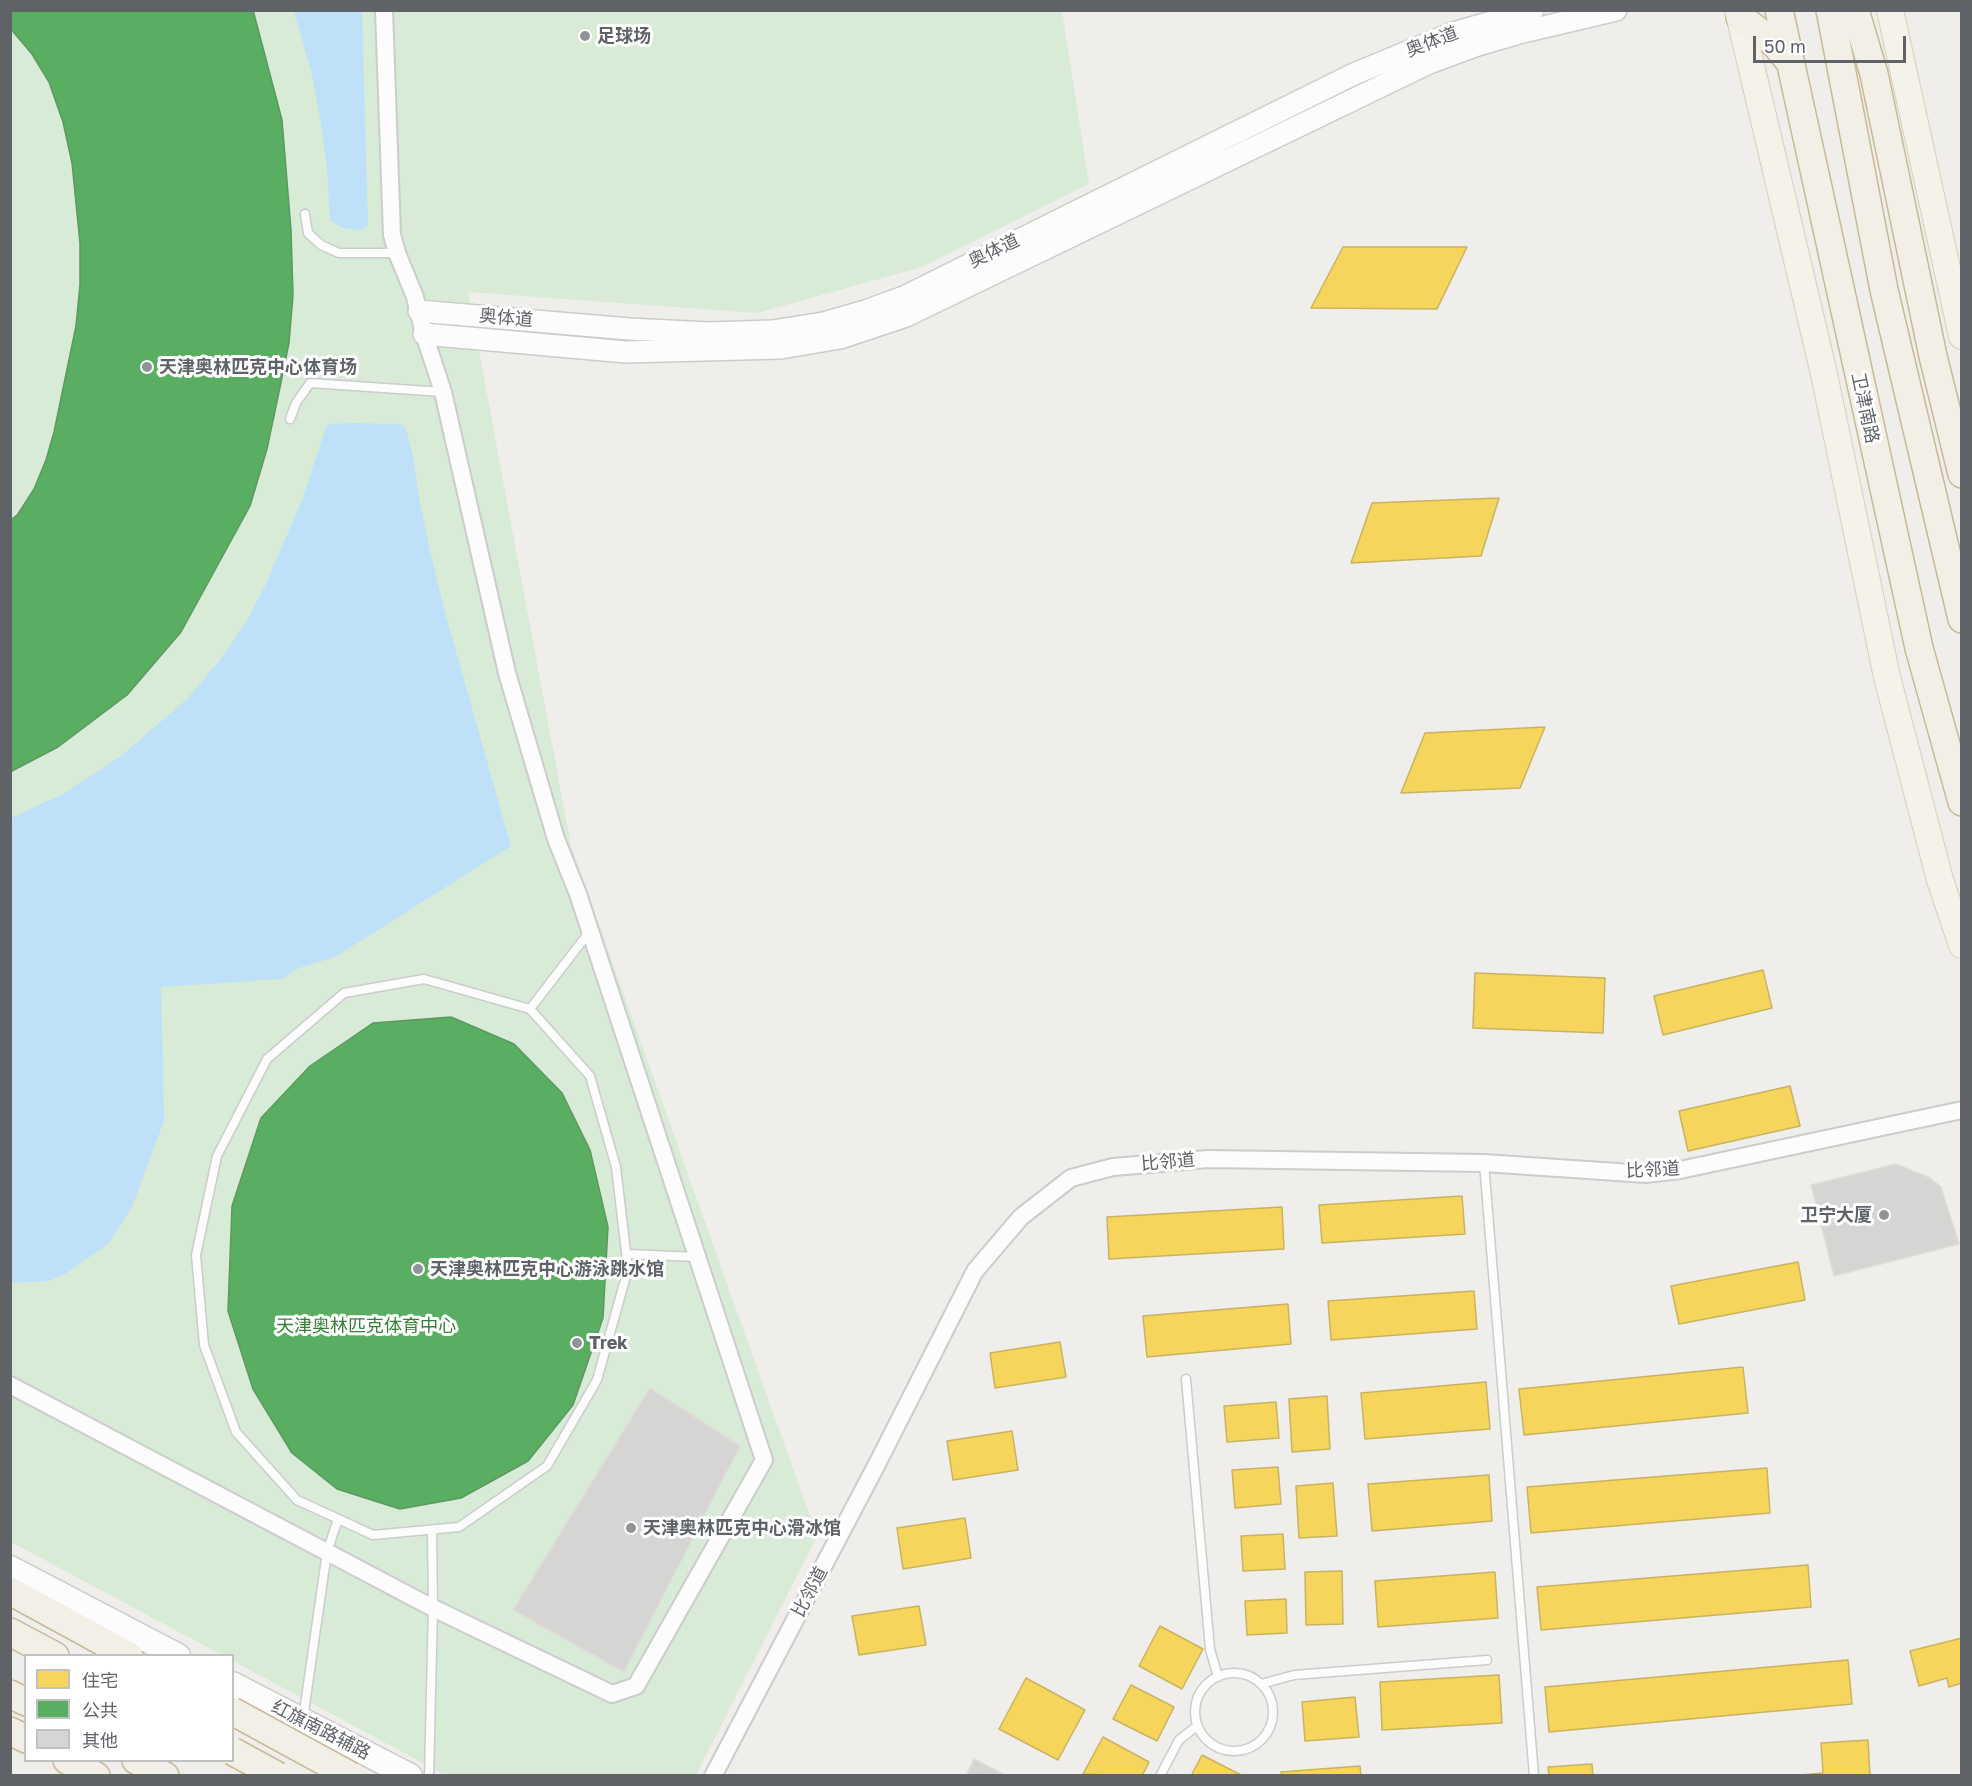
<!DOCTYPE html>
<html>
<head>
<meta charset="utf-8">
<style>
  body { margin:0 }
  #map { position:relative; width:1972px; height:1786px; overflow:hidden; background:#efeeea; font-family:"Golos Text","Noto Sans SC",sans-serif }
  canvas { display:block }
  .frame { position:absolute; inset:0; border:12px solid #5f6368; pointer-events:none }
  .legend { position:absolute; left:24px; top:1654px; width:210px; height:108px; box-sizing:border-box; background:#fff; border:2px solid #bfc1c3; margin:0; padding:8px 10px; list-style:none; font-size:18px; color:#5f6368 }
  .legend li { display:flex; align-items:center; gap:12px; height:30px }
  .legend b { width:30px; border:2px solid #bfc1c3 }
  .scale { position:absolute; left:1753px; top:36px; width:153px; height:27px; box-sizing:border-box; border:3px solid #5f6368; border-top:0; padding-left:8px; font-size:18px; line-height:21px; white-space:nowrap; color:#5f6368; -webkit-text-stroke:4px #fff; paint-order:stroke }
</style>
</head>
<body>
<div id="map">
<canvas width="1972" height="1786"></canvas>
<div class="frame"></div>
<ul class="legend">
<li><b style="height:16px;background:#f6d55c"></b>住宅</li>
<li><b style="height:16px;background:#5aae61"></b>公共</li>
<li><b style="height:16px;background:#d6d5d3"></b>其他</li>
</ul>
<div class="scale">50 m</div>
</div>
<script>
const ctx = document.querySelector('canvas').getContext('2d');
ctx.lineJoin = 'round';
function paint(path, color) { ctx.fillStyle = color; ctx.fill(path, 'evenodd'); }
const shape = rows => new Path2D(rows.map(r => 'M' + r).join(''));
function trace(path, color, width, dash) { ctx.strokeStyle = color; ctx.lineWidth = width; ctx.lineCap = dash ? 'butt' : 'round'; ctx.setLineDash(dash || []); ctx.stroke(path); }
function drawText(font, color, halo, rows, align = 'center') {
  ctx.font = font + ' "Golos Text","Noto Sans SC",sans-serif'; ctx.lineWidth = 6; ctx.setLineDash([]); ctx.textBaseline = 'middle'; ctx.strokeStyle = halo; ctx.fillStyle = color; for (const [text, x, y, turn = 0] of rows) {
    ctx.save(); ctx.translate(x, y); ctx.rotate((+turn || 0) * Math.PI / 180); ctx.textAlign = isNaN(turn) ? turn : align; if (halo) ctx.strokeText(text, 0, 0); ctx.fillText(text, 0, 0); ctx.restore();
  }
}
paint(shape([
  [10,11,1062,11,1089,184,922,267,757,313,468,292,571,846,817,1536,696,1775,445,1775,233,1661,232,1656,222,1655,11,1542]
]), '#d8ebd6');
paint(shape([
  [294,11,362,11,368,225,361,230,342,228,330,220,327,167,320,118,311,71],
  [351,423,400,424,405,427,407,433,413,456,418,493,429,546,444,609,511,846,335,957,299,968,282,979,161,987,164,1121,132,1207,108,1244,65,1274,49,1281,11,1283,11,818,63,794,121,756,187,699,220,660,245,624,265,586,302,500,326,427,330,424]
]), '#bfe0f9');
const homes = shape([
  [1343,247,1467,247,1437,309,1311,308,1343,247],
  [1499,498,1481,556,1351,563,1372,503,1499,498],
  [1545,727,1520,788,1401,793,1425,733,1545,727],
  [1763,970,1772,1008,1663,1035,1654,996,1763,970],
  [1475,973,1605,978,1603,1033,1473,1028,1475,973],
  [1790,1086,1800,1126,1688,1151,1679,1111,1790,1086],
  [1462,1196,1465,1234,1322,1243,1319,1205,1462,1196],
  [1282,1207,1284,1249,1109,1259,1107,1217,1282,1207],
  [1798,1262,1805,1300,1679,1324,1671,1286,1798,1262],
  [1474,1291,1477,1329,1331,1340,1328,1301,1474,1291],
  [1288,1304,1291,1344,1147,1357,1143,1316,1288,1304],
  [1060,1342,1066,1377,995,1388,990,1353,1060,1342],
  [1743,1367,1748,1413,1524,1435,1519,1389,1743,1367],
  [1486,1382,1490,1429,1365,1439,1361,1393,1486,1382],
  [1327,1396,1330,1449,1292,1452,1289,1399,1327,1396],
  [1276,1402,1279,1438,1227,1442,1224,1406,1276,1402],
  [1012,1431,1018,1470,953,1480,947,1441,1012,1431],
  [1278,1467,1281,1504,1235,1508,1232,1470,1278,1467],
  [1767,1468,1770,1513,1531,1533,1527,1487,1767,1468],
  [1489,1475,1492,1521,1372,1531,1368,1484,1489,1475],
  [1333,1483,1337,1536,1299,1538,1296,1486,1333,1483],
  [965,1518,971,1558,903,1569,897,1528,965,1518],
  [1283,1534,1285,1569,1243,1571,1241,1536,1283,1534],
  [1808,1565,1811,1607,1541,1630,1537,1587,1808,1565],
  [1342,1571,1343,1624,1306,1625,1305,1572,1342,1571],
  [1495,1572,1498,1618,1378,1627,1375,1581,1495,1572],
  [1286,1599,1287,1633,1247,1635,1245,1601,1286,1599],
  [919,1606,926,1645,859,1655,852,1616,919,1606],
  [1160,1626,1203,1649,1182,1689,1139,1666,1160,1626],
  [1962,1638,1962,1683,1949,1687,1947,1678,1919,1686,1910,1651,1962,1638],
  [1848,1660,1852,1704,1549,1732,1545,1687,1848,1660],
  [1499,1675,1502,1723,1382,1730,1380,1682,1499,1675],
  [1026,1678,1085,1710,1058,1760,999,1729,1026,1678],
  [1131,1685,1174,1707,1157,1741,1113,1719,1131,1685],
  [1355,1697,1359,1737,1305,1741,1302,1702,1355,1697],
  [1103,1737,1149,1762,1142,1776,1083,1774,1103,1737],
  [1868,1740,1870,1776,1790,1776,1823,1773,1821,1743,1868,1740],
  [1202,1755,1243,1776,1191,1776,1202,1755],
  [1592,1764,1593,1776,1549,1776,1548,1767,1592,1764],
  [1360,1766,1361,1776,1282,1776,1281,1772,1360,1766]
]);
paint(homes, '#f6d55c');
trace(homes, '#c9b360', 1.5);
const public = shape([
  [10,10,253,10,282,120,291,230,293,295,289,343,279,392,267,449,250,506,181,632,127,695,58,747,10,772,10,521,18,514,34,489,46,460,54,432,76,326,80,285,80,243,72,163,63,122,49,82,32,54,10,28,10,10],
  [451,1017,514,1044,562,1093,590,1150,608,1227,603,1318,573,1405,528,1461,461,1498,400,1509,337,1489,292,1453,253,1389,228,1311,232,1206,261,1118,310,1066,373,1023,451,1017]
]);
paint(public, '#5aae61');
trace(public, '#5c9863', 1.5);
const building = shape([
  [1896,1164,1930,1178,1941,1187,1959,1244,1834,1276,1811,1185,1896,1164],
  [650,1388,740,1446,624,1672,513,1610,650,1388],
  [974,1759,1007,1776,966,1776,974,1759]
]);
paint(building, '#d6d5d3');
trace(building, '#deddd9', 1.5);
const service = shape([
  [305,214,308,233,321,245,339,253,397,253],
  [290,419,296,403,310,383,443,392],
  [530,1009,424,979,344,993,267,1059,217,1156,196,1255,204,1345,236,1432,297,1500,373,1535,459,1527,547,1466,597,1380,628,1269,616,1167,590,1076,530,1009,590,931],
  [1484,1163,1534,1776],
  [627,1254,697,1257],
  [1186,1379,1210,1649,1218,1677],
  '1195 1712a39 39 0 1 1 78 0a39 39 0 1 1-78 0Z',
  [1261,1684,1294,1675,1487,1660],
  [303,1719,327,1552,338,1519],
  [429,1776,433,1608,432,1530],
  [1160,1776,1179,1740,1197,1726]
]);
const minor = shape([
  [10,1385,433,1608,612,1694,636,1686,764,1460,578,894,556,839,507,673,443,392,424,334,415,297,397,253,392,235,384,10],
  [713,1776,877,1464,975,1271,1021,1217,1071,1178,1113,1167,1208,1159,1484,1163,1646,1174,1680,1170,1962,1110]
]);
const tertiary = shape([
  [419,311,629,329,709,333,772,331,823,323,865,311,904,297,1354,74,1453,33,1533,10],
  [424,334,626,352,781,348,840,338,906,316,1429,63,1478,45,1523,32,1616,10]
]);
const secondary = shape([
  [10,1568,178,1656],
  [232,1684,410,1776]
]);
const primary = shape([
  [1738,10,1824,374,1887,677,1940,880,1962,945],
  [1890,10,1962,336]
]);
const trunk = shape([
  [1779,10,1919,648,1962,802],
  [1830,10,1884,290,1962,619],
  [1855,10,1874,74,1933,356,1962,474],
  [1740,17,1774,43,1790,62],
  [10,1591,129,1656],
  [10,1632,55,1656],
  [10,1694,26,1702],
  [10,1731,26,1739],
  [67,1760,96,1776],
  [136,1760,165,1776]
]);
trace(service, '#cbcccc', 11);
trace(minor, '#cbcccc', 20);
trace(tertiary, '#cbcccc', 24);
trace(secondary, '#cacacb', 27);
trace(primary, '#d7ceb8', 28);
trace(trunk, '#c8b996', 30);
trace(service, '#fdfcfc', 8);
trace(minor, '#fdfcfc', 16);
trace(tertiary, '#fdfcfc', 21);
trace(secondary, '#fdfcfc', 24);
trace(primary, '#f4f2e9', 26);
trace(trunk, '#f2f0e6', 27);
const trunkBridge = shape([
  [232,1711,351,1776],
  [232,1751,278,1776]
]);
trace(trunkBridge, '#c8b996', 30, []);
trace(trunkBridge, '#f2f0e6', 27);
for (const [x, y, r, color] of [
  [585,36,6,"#919496"],
  [147,367,6,"#919496"],
  [1884,1215,6,"#919496"],
  [418,1269,6,"#919496"],
  [577,1343,6,"#919496"],
  [631,1528,6,"#919496"]
]) { const dot = new Path2D(); dot.arc(x, y, r, 0, 2 * Math.PI); ctx.fillStyle = color; ctx.fill(dot); trace(dot, '#fff', 2); }
drawText('bold 18px', '#5f6368', '#fff', [
  ["足球场",597,36],
  ["天津奥林匹克中心体育场",159,367],
  ["卫宁大厦",1872,1215,"right"],
  ["天津奥林匹克中心游泳跳水馆",430,1269],
  ["Trek",589,1343],
  ["天津奥林匹克中心滑冰馆",643,1528]
], 'left');
drawText('18px', '#5f6368', '#fff', [
  ["奥体道",1432,42,-21],
  ["奥体道",994,251,-26],
  ["奥体道",506,318,5],
  ["卫津南路",1865,408,78],
  ["比邻道",1168,1162,-5],
  ["比邻道",1653,1170,-3],
  ["比邻道",810,1592,-62],
  ["红旗南路辅路",321,1730,27]
]);
drawText('18px', '#348238', '#fff', [
  ["天津奥林匹克体育中心",366,1326]
]);
</script>
</body>
</html>
